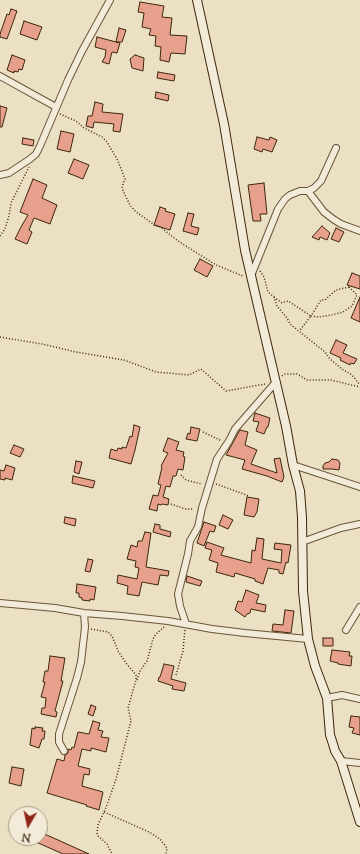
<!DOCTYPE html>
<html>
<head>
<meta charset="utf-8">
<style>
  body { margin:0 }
  #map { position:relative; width:360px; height:854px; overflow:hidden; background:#ece0c4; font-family:"Sorts Mill Goudy",serif }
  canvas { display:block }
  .north { position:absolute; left:8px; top:806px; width:40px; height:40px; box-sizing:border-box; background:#f3ebd9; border:1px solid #aa9d86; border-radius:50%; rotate:189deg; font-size:11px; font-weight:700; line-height:16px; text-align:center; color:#3c270a }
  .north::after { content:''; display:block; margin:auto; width:14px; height:18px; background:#8f2418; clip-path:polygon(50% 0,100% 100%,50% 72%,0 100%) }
</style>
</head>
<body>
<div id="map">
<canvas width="360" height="854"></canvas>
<div class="north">N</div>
</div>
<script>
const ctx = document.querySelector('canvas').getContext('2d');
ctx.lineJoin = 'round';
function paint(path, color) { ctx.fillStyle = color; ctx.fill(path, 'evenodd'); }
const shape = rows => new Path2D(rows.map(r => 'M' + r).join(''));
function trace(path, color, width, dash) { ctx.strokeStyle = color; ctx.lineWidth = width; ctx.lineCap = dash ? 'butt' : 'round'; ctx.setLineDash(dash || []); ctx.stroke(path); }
const building = shape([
  [140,2,164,6,162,17,172,18,170,35,187,36,185,54,171,53,169,62,160,60,161,47,155,46,156,36,149,35,151,29,142,27,144,13,138,12,140,2],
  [11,9,17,11,7,39,0,37,0,34,7,14,9,15,11,9],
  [24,21,42,27,37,40,20,34,24,21],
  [119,28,126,30,122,42,116,42,119,28],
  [97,37,120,43,117,53,112,52,109,64,102,62,105,57,106,50,95,47,97,37],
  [12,55,25,60,22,70,19,69,18,72,14,71,14,73,7,70,12,55],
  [135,55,144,58,143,71,132,68,130,59,135,55],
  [158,72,175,75,174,81,157,78,158,72],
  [156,92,169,95,168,101,155,98,156,92],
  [95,102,103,104,102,112,123,114,120,132,113,131,114,124,94,122,93,128,86,126,88,116,92,116,95,102],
  [0,106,7,108,2,127,0,127,0,106],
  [61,131,74,134,70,152,57,149,61,131],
  [257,137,269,140,270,137,277,140,272,152,263,149,262,152,254,149,257,137],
  [23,138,34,140,33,146,22,144,23,138],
  [74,159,89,165,83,179,68,173,74,159],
  [33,179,47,185,42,198,57,205,50,224,34,218,29,230,32,232,27,244,15,239,21,227,28,215,20,212,33,179],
  [264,183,267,214,260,214,261,221,253,221,248,185,264,183],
  [160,207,166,209,165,211,175,214,170,230,154,225,160,207],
  [188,213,194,214,191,226,199,228,197,235,183,231,188,213],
  [322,226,330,233,327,240,320,237,319,240,312,237,322,226],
  [336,228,344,232,339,242,331,239,336,228],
  [200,259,213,266,207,277,194,270,200,259],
  [352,273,360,276,360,289,347,285,352,273],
  [360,297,360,322,351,318,360,297],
  [336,340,347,345,343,353,357,359,354,364,351,363,350,365,340,360,341,358,330,353,336,340],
  [255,413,270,418,268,427,267,427,264,434,256,431,259,422,253,421,255,413],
  [134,425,140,427,135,450,131,464,109,458,111,449,117,451,118,448,122,449,122,447,126,448,130,436,132,437,134,425],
  [191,427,200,429,197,441,186,439,188,433,190,434,191,427],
  [240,430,248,432,245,445,257,450,251,464,277,473,274,459,280,458,284,477,282,482,267,476,242,469,245,460,226,455,240,430],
  [168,438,179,442,176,450,184,452,183,456,185,457,183,470,178,469,176,476,173,476,170,487,166,486,163,497,169,499,168,505,162,504,161,505,158,504,157,511,149,509,153,495,158,496,161,485,158,484,162,467,161,466,168,453,163,451,168,438],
  [14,445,24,449,20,457,10,453,14,445],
  [332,459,338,460,340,463,339,470,332,469,323,469,323,466,325,463,329,462,332,459],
  [76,461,82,462,79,474,74,472,76,461],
  [6,465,15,468,12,480,5,478,5,480,0,479,0,470,4,471,6,465],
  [73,476,95,481,93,488,72,483,73,476],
  [247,497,259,499,257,512,254,517,244,515,247,497],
  [223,515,233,520,228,529,219,525,223,515],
  [65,517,76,519,75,526,64,523,65,517],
  [204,522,216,526,214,532,210,531,204,546,197,543,204,522],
  [155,524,160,525,160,529,171,532,170,537,153,532,155,524],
  [145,532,151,533,146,567,169,571,168,576,160,575,158,585,142,582,139,596,127,594,128,586,117,583,118,575,137,579,139,568,135,567,136,561,127,559,131,545,137,547,138,541,142,541,145,532],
  [257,538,264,539,262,559,281,563,282,550,274,549,275,543,291,545,288,563,286,562,283,574,279,573,279,570,268,568,263,584,255,581,255,579,235,573,234,577,216,572,218,563,209,560,212,550,205,548,207,542,224,548,221,555,251,563,252,550,255,551,257,538],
  [88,559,93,560,90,572,85,571,88,559],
  [187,576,202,581,200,586,186,582,187,576],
  [77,584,96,587,94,600,90,599,90,601,82,600,82,598,79,597,79,593,76,593,77,584],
  [246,590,259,595,256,603,266,605,265,612,251,609,250,613,247,614,245,617,235,610,238,601,242,602,246,590],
  [285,610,294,611,291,633,272,631,273,624,283,625,285,610],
  [323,638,333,638,333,646,323,646,323,638],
  [332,650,350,652,349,656,352,656,351,666,338,664,338,663,330,661,332,650],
  [50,656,65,658,61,681,63,681,55,711,57,712,56,717,41,714,42,708,45,708,46,698,41,697,45,682,43,682,45,671,48,671,50,656],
  [164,664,174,666,171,679,186,683,184,691,172,689,173,686,158,681,159,677,160,677,164,664],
  [91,705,96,707,93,716,88,714,91,705],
  [351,716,360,717,360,735,352,733,354,728,349,727,351,716],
  [93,721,100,723,98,730,103,731,101,737,109,738,106,752,91,748,91,751,82,749,78,766,90,769,89,775,84,774,82,786,103,792,99,810,86,806,87,805,47,793,57,759,64,761,65,755,68,753,68,749,71,750,72,747,74,748,78,732,89,734,93,721],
  [35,727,43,728,42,731,45,731,44,739,42,739,39,748,30,745,32,728,35,729,35,727],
  [12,767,24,769,21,786,9,783,12,767],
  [16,815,16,834,9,831,16,815],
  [40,832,58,840,89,854,63,854,27,838,40,838,40,832]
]);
paint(building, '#e6a08c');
trace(building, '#3c270a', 1);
const street = shape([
  [0,76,56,107],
  [0,175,9,173,30,159,36,154,40,146,68,80,82,51,110,0],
  [308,191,324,212,333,219,341,224,360,231],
  [251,276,278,209,285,199,290,195,300,191,308,191,314,188,321,181,336,148],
  [293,465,360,487],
  [302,542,341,528,360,524],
  [0,603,55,608,84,613,122,616,168,621,212,629,245,633,308,639],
  [186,624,180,606,178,594,188,554,190,541,198,527,202,508,217,459,229,441,235,429,276,382],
  [346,630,360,607],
  [327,698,342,695,360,699],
  [64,751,59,742,59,734,77,678,81,662,85,627,84,613],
  [341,761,360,763]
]);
const secondary = shape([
  [197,0,224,124,245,250,286,426,293,465,300,491,302,517,303,591,308,639,315,666,327,698,330,735,333,744,335,751,341,761,360,822]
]);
trace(street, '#685538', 8);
trace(secondary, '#3c270a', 10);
trace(shape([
  [60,114,76,121,84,128,102,137,107,142,118,161,125,179,123,184,122,188,125,195,130,205,136,212,152,223,154,225,159,226,178,241,216,265,243,276],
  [0,236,5,229,9,216,11,203,29,167],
  [260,271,264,277,268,292,274,297,277,306,287,318,290,324,325,352,330,359,342,369,352,375,360,385],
  [349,287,357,295,352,306,343,312,331,315,319,317,311,316,321,300,325,300,336,290,349,287],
  [274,297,282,303,288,301,311,316,300,330],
  [0,337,42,344,76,352,124,360,156,372,189,375,201,369,226,391,265,384],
  [282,376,285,374,297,374,307,380,331,380,343,383,360,387],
  [203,432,222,441],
  [181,475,186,480,202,484],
  [216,484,249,496],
  [171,504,185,509,194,509],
  [91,629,108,632,112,636,118,651,126,663,136,675,136,680,128,708,131,721,116,779,107,805,98,825,97,833,98,836,107,844,112,854],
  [176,675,183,651,185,629],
  [137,680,140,671,147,661,153,639,156,634,164,627],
  [104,812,149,832,160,839,167,848,166,854]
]), '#3c270a', 1.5, [1, 2]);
trace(street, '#f3ebd9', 6);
trace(secondary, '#f3ebd9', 8);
</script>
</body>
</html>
